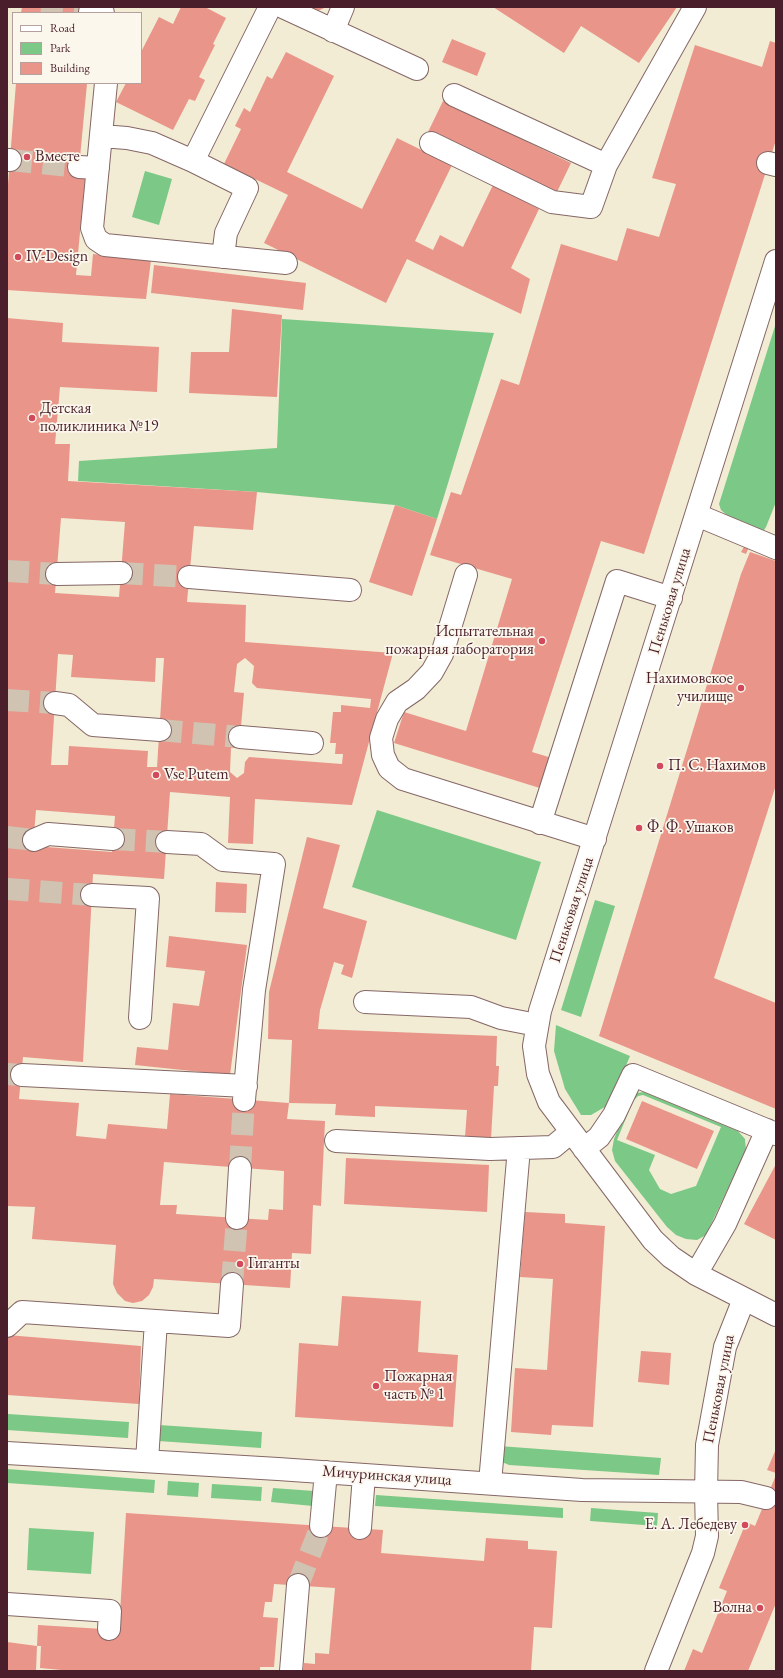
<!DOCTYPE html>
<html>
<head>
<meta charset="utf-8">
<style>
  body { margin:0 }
  #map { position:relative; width:783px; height:1678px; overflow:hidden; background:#f2ecd4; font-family:"EB Garamond",serif }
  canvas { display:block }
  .frame { position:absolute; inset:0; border:8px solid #4a1f2b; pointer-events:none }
  .legend { position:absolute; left:12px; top:12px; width:130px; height:72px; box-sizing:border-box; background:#fbf7ec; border:1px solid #b4a19f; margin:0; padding:5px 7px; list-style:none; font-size:12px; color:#4a1f2b }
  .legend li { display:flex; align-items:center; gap:8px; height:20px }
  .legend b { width:20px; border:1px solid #b4a19f }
</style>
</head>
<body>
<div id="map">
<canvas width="783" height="1678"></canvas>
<div class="frame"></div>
<ul class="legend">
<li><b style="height:5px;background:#fff"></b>Road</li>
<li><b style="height:11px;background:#7cc886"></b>Park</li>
<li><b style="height:11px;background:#e99589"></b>Building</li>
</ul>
</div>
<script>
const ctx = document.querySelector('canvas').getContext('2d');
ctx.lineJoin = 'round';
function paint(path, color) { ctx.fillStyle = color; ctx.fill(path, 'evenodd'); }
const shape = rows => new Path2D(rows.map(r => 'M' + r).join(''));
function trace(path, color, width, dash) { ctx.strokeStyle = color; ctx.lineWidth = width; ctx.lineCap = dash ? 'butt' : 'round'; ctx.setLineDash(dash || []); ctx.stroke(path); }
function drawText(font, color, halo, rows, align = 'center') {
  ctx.font = font + ' "EB Garamond",serif'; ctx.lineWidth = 3.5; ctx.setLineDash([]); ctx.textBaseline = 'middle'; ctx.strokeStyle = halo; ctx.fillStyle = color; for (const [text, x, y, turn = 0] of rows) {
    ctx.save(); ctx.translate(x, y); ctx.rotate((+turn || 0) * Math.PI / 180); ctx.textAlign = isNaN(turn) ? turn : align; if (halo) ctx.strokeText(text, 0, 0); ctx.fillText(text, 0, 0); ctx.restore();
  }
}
paint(shape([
  [145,171,172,179,159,225,132,217],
  [282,319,494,333,437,519,395,505,257,492,78,481,79,461,277,448],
  [776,323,776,502,766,527,764,530,760,530,730,518,721,510,719,504],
  [377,810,541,862,516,940,352,887],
  [595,900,615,906,581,1017,561,1010],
  [556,1025,630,1056,610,1104,591,1115,581,1115,565,1089,554,1051],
  [644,1092,738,1131,745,1139,746,1150,706,1235,697,1240,686,1239,676,1235,667,1227,615,1161,612,1150,614,1139,630,1099,636,1093],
  [643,1095,721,1127,696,1186,671,1194,660,1189,649,1170,655,1155,617,1140,633,1101,638,1096],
  [8,1414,129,1422,128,1438,7,1430],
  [159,1425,262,1432,261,1448,158,1441],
  [499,1446,661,1458,659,1475,509,1465,502,1462],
  [7,1469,155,1480,154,1493,7,1483],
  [168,1481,199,1483,198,1497,167,1495],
  [212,1484,262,1487,261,1501,211,1498],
  [273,1488,314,1491,313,1506,271,1502],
  [376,1495,563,1508,563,1518,375,1506],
  [591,1508,658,1513,657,1526,590,1521],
  [29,1528,94,1532,91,1574,27,1570]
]), '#7cc886');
paint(shape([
  [22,7,91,7,90,13,21,13],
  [181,7,205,7,226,18,213,44,215,45,199,77,205,80,195,101,189,99,173,130,116,102,126,83,141,83,141,52,159,17,173,24],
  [311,7,326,7,318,11],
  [493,7,677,7,639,63,581,26,564,53],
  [452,39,486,53,477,76,442,62],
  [770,41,776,43,776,140,644,554,601,541,532,752,552,758,543,789,394,743,404,712,466,731,512,579,430,555,451,492,461,495,501,379,519,385,561,244,617,261,627,228,659,237,676,184,652,178,695,45,762,67],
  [286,52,334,76,287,172,362,209,397,138,452,165,415,241,433,250,440,235,463,247,493,185,539,209,511,268,530,279,521,314,407,259,386,303,264,243,288,195,224,164,241,129,235,126,244,108,250,112,267,76,272,79],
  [16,83,84,83,87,84,78,178,85,179,76,275,91,276,93,254,151,260,146,299,7,290,7,197],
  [443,101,571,163,556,194,428,132],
  [154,265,306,283,303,310,151,293],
  [232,309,282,315,277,397,189,393,191,352,229,352],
  [7,318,63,323,62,342,159,347,157,392,60,387,55,444,70,444,68,481,257,492,253,530,194,526,187,602,246,605,245,642,393,653,352,805,255,799,253,844,228,843,230,797,170,792,164,879,93,874,83,1062,23,1057,19,1099,79,1103,76,1136,106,1139,108,1124,167,1129,170,1094,289,1103,287,1119,325,1121,321,1206,313,1205,311,1254,292,1253,290,1288,154,1279,153,1287,149,1295,142,1301,133,1303,125,1301,117,1293,113,1284,116,1245,32,1239,35,1207,7,1206],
  [61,518,125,522,119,597,55,593],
  [58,654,73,655,71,677,155,682,156,658,164,658,157,767,147,767,148,751,69,746,68,765,51,765],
  [245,658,254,666,252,683,257,688,371,699,370,708,341,705,341,712,333,712,330,743,336,743,335,754,343,754,342,764,249,757,245,762,244,773,237,778,230,772,231,748,239,748,244,693,234,692,237,664],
  [36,810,115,816,112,852,33,846],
  [164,1162,284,1171,283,1210,269,1209,268,1220,176,1214,177,1205,160,1205],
  [395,505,437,519,412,596,369,582],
  [745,545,749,547,746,554,741,552],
  [750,552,776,561,776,785,714,978,776,1003,776,1109,599,1036,741,574],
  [307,837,340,845,323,908,367,921,352,978,341,974,344,965,334,962,320,1010,318,1029,497,1036,496,1066,499,1066,498,1086,494,1086,491,1139,465,1137,467,1110,375,1106,375,1117,335,1115,336,1104,289,1103,292,1040,268,1039,269,992],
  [216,882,247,884,246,913,215,912],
  [169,936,247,945,230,1075,135,1065,137,1047,168,1050,173,1003,199,1006,205,971,166,967],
  [642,1101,714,1131,697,1169,626,1139],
  [346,1158,489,1165,487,1212,344,1204],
  [776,1164,776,1240,744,1224],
  [525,1212,565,1214,565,1223,605,1226,593,1427,552,1425,551,1435,511,1432,515,1368,547,1370,553,1279,520,1277],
  [342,1296,421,1301,418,1352,458,1355,453,1427,295,1417,299,1343,338,1346],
  [7,1335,141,1346,139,1404,7,1395],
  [641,1351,671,1353,669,1385,638,1382],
  [776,1449,776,1473,767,1470],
  [776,1475,776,1603,748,1671,684,1671,693,1649,702,1653,727,1591,719,1588,745,1525,746,1522,755,1526],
  [126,1513,383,1530,381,1553,484,1561,486,1538,528,1541,528,1549,557,1551,552,1628,534,1627,531,1671,303,1671,304,1663,315,1664,315,1653,329,1654,335,1588,274,1584,272,1602,265,1602,263,1617,278,1618,274,1667,260,1667,260,1671,72,1671,40,1668,41,1646,37,1646,36,1671,7,1671,7,1642,37,1646,38,1625,119,1630]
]), '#e99589');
trace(shape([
  [41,7,90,12],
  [10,160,79,167],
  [7,571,57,574],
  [121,573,189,577],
  [7,700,55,703],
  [160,730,240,737],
  [7,837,34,840],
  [113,839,167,842],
  [7,889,92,895],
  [7,1074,22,1075],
  [240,1168,244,1100],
  [232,1284,237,1218],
  [298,1585,321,1526]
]), '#d0c3b2', 22, [22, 11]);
const minor = shape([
  [283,7,417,69],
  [90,12,103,13],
  [333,31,343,7],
  [106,83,92,228,96,239,105,245,286,263],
  [454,95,606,165],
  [101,136,127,138,152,143,193,161,247,188,226,233,223,257],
  [431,143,552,202,591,207,606,165,695,7],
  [7,160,10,160],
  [193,161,270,7],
  [768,163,776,165],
  [79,167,98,168],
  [776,261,540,1011,534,1046,538,1074,549,1102,653,1240,671,1257,696,1274,776,1315],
  [697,515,776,548],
  [57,574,121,573],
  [466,575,442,654,432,672,416,689,397,702,387,719,381,738,383,755,389,768,403,779,595,839],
  [189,577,350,590],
  [55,703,69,705,93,725,160,730],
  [240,737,312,743],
  [540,823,617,581,671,598],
  [34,840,48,834,113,839],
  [167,842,201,844,223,860,274,864,254,990,244,1100],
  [92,895,148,898,140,1018],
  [365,1002,471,1007,501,1018,537,1025],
  [22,1075,246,1086],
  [336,1141,490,1149,553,1147,571,1132],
  [584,1149,599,1137,614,1115,633,1075,776,1134],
  [237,1218,240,1168],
  [696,1274,725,1224,767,1130],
  [7,1326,22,1312,156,1321],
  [7,1453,278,1469,582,1490,741,1492,766,1498],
  [147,1461,156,1321,229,1326,232,1284],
  [490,1483,519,1148],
  [321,1526,326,1472],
  [360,1528,364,1475],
  [7,1604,110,1611,109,1629],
  [291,1671,298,1585],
  [656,1671,703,1553,707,1536,706,1492,707,1445,725,1347,744,1299]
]);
trace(minor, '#856766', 24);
trace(minor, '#fff', 22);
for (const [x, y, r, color] of [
  [27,157,4,"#d1495b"],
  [18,257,4,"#d1495b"],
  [32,418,4,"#d1495b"],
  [542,641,4,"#d1495b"],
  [741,688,4,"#d1495b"],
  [660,766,4,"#d1495b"],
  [156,775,4,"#d1495b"],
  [639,828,4,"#d1495b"],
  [240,1264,4,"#d1495b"],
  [376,1386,4,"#d1495b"],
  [745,1525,4,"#d1495b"],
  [760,1608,4,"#d1495b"]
]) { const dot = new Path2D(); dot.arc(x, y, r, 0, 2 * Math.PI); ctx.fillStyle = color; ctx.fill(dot); trace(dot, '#fbf7ec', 1.5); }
drawText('16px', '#4a1f2b', '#fbf7ec', [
  ["Вместе",35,157],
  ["IV-Design",26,257],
  ["Детская",40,409],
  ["поликлиника №19",40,427],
  ["Испытательная",534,632,"right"],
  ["пожарная лаборатория",534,650,"right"],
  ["Нахимовское",733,679,"right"],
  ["училище",733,697,"right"],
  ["П. С. Нахимов",668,766],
  ["Vse Putem",164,775],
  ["Ф. Ф. Ушаков",647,828],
  ["Гиганты",248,1264],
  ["Пожарная",384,1377],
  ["часть № 1",384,1395],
  ["Е. А. Лебедеву",737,1525,"right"],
  ["Волна",752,1608,"right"]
], 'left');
drawText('16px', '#4a1f2b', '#fbf7ec', [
  ["Пеньковая улица",670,601,-73],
  ["Пеньковая улица",572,910,-72],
  ["Пеньковая улица",719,1389,-79],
  ["Мичуринская улица",387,1476,4]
]);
</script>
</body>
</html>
